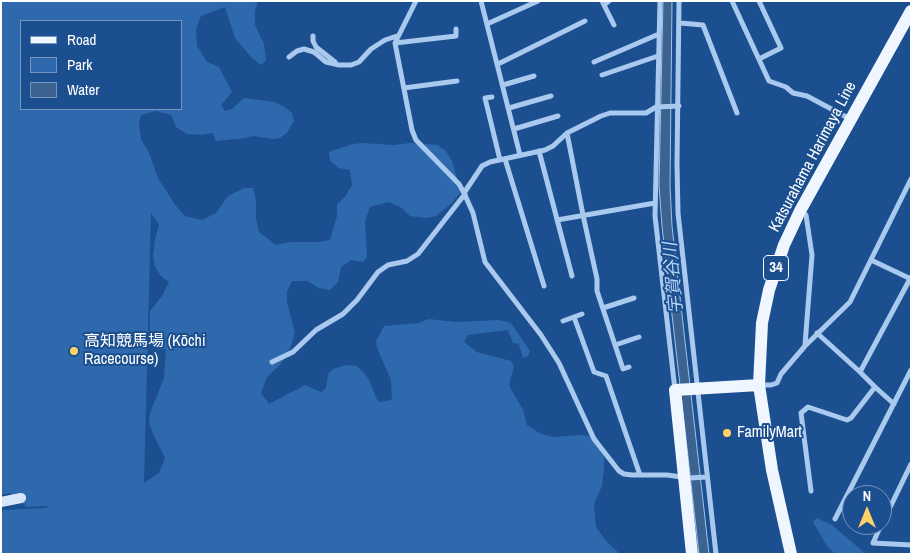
<!DOCTYPE html>
<html>
<head>
<meta charset="utf-8">
<style>
  body { margin:0 }
  #map { position:relative; width:912px; height:555px; overflow:hidden; background:#1b4f8f; font-family:"Archivo Narrow",sans-serif }
  canvas { display:block }
  .frame { position:absolute; inset:0; border:2px solid #fff; pointer-events:none }
  .legend { position:absolute; left:20px; top:20px; width:162px; height:90px; box-sizing:border-box; background:#1b4f8f; border:1px solid #7695bc; margin:0; padding:6px 9px; list-style:none; font-size:15px; color:#fff }
  .legend li { display:flex; align-items:center; gap:10px; height:25px }
  .legend b { width:25px; border:1px solid #7695bc }
  .north { position:absolute; left:842px; top:485px; width:50px; height:50px; box-sizing:border-box; background:#1b4f8f; border:1px solid #7695bc; border-radius:50%; rotate:0deg; font-size:14px; font-weight:700; line-height:20px; text-align:center; color:#fff }
  .north::after { content:''; display:block; margin:auto; width:18px; height:22px; background:#ffd166; clip-path:polygon(50% 0,100% 100%,50% 72%,0 100%) }
</style>
</head>
<body>
<div id="map">
<canvas width="912" height="555"></canvas>
<div class="frame"></div>
<ul class="legend">
<li><b style="height:6px;background:#f0f6ff"></b>Road</li>
<li><b style="height:14px;background:#2e69ad"></b>Park</li>
<li><b style="height:14px;background:#3c6290"></b>Water</li>
</ul>
<div class="north">N</div>
</div>
<script>
const ctx = document.querySelector('canvas').getContext('2d');
ctx.lineJoin = 'round';
function paint(path, color) { ctx.fillStyle = color; ctx.fill(path, 'evenodd'); }
const shape = rows => new Path2D(rows.map(r => 'M' + r).join(''));
function trace(path, color, width, dash) { ctx.strokeStyle = color; ctx.lineWidth = width; ctx.lineCap = dash ? 'butt' : 'round'; ctx.setLineDash(dash || []); ctx.stroke(path); }
function drawText(font, color, halo, rows, align = 'center') {
  ctx.font = font + ' "Archivo Narrow","Noto Sans JP",sans-serif'; ctx.lineWidth = 4; ctx.setLineDash([]); ctx.textBaseline = 'middle'; ctx.strokeStyle = halo; ctx.fillStyle = color; for (const [text, x, y, turn = 0] of rows) {
    ctx.save(); ctx.translate(x, y); ctx.rotate((+turn || 0) * Math.PI / 180); ctx.textAlign = isNaN(turn) ? turn : align; if (halo) ctx.strokeText(text, 0, 0); ctx.fillText(text, 0, 0); ctx.restore();
  }
}
paint(shape([
  [1,1,258,1,255,11,255,25,264,44,266,60,261,65,252,58,235,38,225,7,201,16,196,29,197,46,207,62,219,67,232,92,221,105,225,111,232,109,244,98,274,102,285,107,292,113,294,121,287,133,280,138,273,139,253,136,246,138,216,141,213,133,200,135,187,134,176,127,171,115,155,111,141,115,139,123,141,139,149,153,158,178,176,206,185,216,202,220,216,213,228,196,244,188,253,188,256,201,256,219,259,232,276,245,290,242,320,242,330,240,337,216,337,204,345,197,352,185,350,170,339,168,330,161,329,152,353,144,363,143,393,145,411,143,437,145,446,151,452,161,461,192,452,203,436,216,426,218,410,216,402,208,389,202,370,207,365,221,367,257,363,262,351,260,341,267,338,282,330,290,319,288,307,281,292,281,287,291,287,302,295,333,289,352,280,365,267,377,261,393,269,404,305,385,321,392,326,388,328,374,333,369,346,365,357,366,365,374,370,382,378,402,392,400,391,380,377,348,376,341,384,326,419,323,428,319,457,322,499,320,511,323,530,351,528,356,523,358,519,344,513,343,508,330,468,335,464,342,477,352,511,361,514,367,509,385,523,410,527,425,541,434,554,437,581,435,597,437,604,450,604,469,602,486,594,504,596,527,606,541,620,554,1,554,1,510,45,508,50,506,27,507,10,493,1,495],
  [21,21,181,21,181,109,21,109],
  [151,213,159,225,155,239,153,256,155,267,161,276,169,282,162,296,150,311,150,341,157,350,166,349,164,378,150,413,149,423,154,436,165,458,159,473,144,483],
  [817,518,832,525,866,554,835,554,827,546,813,522]
]), '#2e69ad');
const water = shape([
  [663,1,672,1,670,186,672,226,709,554,699,554,662,226,659,186,663,1]
]);
paint(water, '#3c6290');
trace(water, '#9cc4f0', 1);
trace(shape([
  [416,1,395,43,412,130,416,140,459,184,464,193,473,213,485,262,541,335,559,363,594,439,619,471,624,474,632,475,667,475,689,478,707,477],
  [481,1,520,155],
  [602,1,604,5,609,1],
  [660,1,655,216,675,390],
  [679,1,677,164,678,213,716,554],
  [732,1,769,81,786,87,793,93,807,96,850,119],
  [759,1,781,48,759,59],
  [604,5,614,25],
  [680,23,703,25,737,113],
  [487,24,538,1],
  [313,36,313,41,316,47,335,62],
  [395,43,456,36,456,29],
  [289,57,297,51,304,49,314,52,326,62,339,65,351,65,359,62,371,49,385,40,397,36],
  [594,62,659,34],
  [498,64,585,21],
  [602,75,658,56],
  [503,85,534,76],
  [404,88,457,81],
  [492,97,485,98,500,160],
  [509,108,551,96],
  [514,129,558,116],
  [567,133,583,215,597,279,597,291,623,369,629,367],
  [539,151,572,276],
  [505,159,544,286],
  [464,193,482,166,490,162,545,150,553,146,567,133,601,116,610,113,646,113,656,107,679,106],
  [801,212,806,215,812,255,805,345],
  [557,220,655,203],
  [871,260,911,279],
  [603,308,634,298],
  [574,317,594,372,606,376,640,475],
  [563,321,582,314],
  [817,333,860,372,911,277],
  [615,345,639,337],
  [272,362,293,352,316,330,343,314,357,300,378,272,388,265,407,261,418,254,465,194],
  [760,385,771,385,777,383,781,374,805,346,850,302,911,179],
  [875,387,894,404],
  [811,491,801,413,808,407,847,420,851,418,875,387,860,372],
  [835,519,911,370],
  [882,524,911,464],
  [881,525,873,543,911,545]
]), '#a9c9ee', 5);
trace(shape([
  [1,502,21,498]
]), '#d6e6fa', 10);
trace(shape([
  [692,554,675,390,759,385],
  [791,554,772,470,759,385,762,323,769,290,784,245,800,211,911,11]
]), '#f0f6ff', 12);
for (const [x, y, r, color] of [
  [74,351,5,"#ffd166"],
  [727,433,5,"#ffd166"]
]) { const dot = new Path2D(); dot.arc(x, y, r, 0, 2 * Math.PI); ctx.fillStyle = color; ctx.fill(dot); trace(dot, '#1b4f8f', 2); }
for (const [x, y, w] of [
  [776,268,25]
]) { const box = new Path2D(); box.roundRect(x - w / 2, y - 12.5, w, 25, 4); ctx.fillStyle = '#1b4f8f'; ctx.fill(box); trace(box, '#fff', 1); }
drawText('bold 15px', '#fff', null, [
  ["34",776,268]
]);
drawText('16px', '#fff', '#1b4f8f', [
  ["Katsurahama Harimaya Line",813,157,-62]
]);
drawText('16px', '#fff', '#1b4f8f', [
  ["高知競馬場 (Kōchi",84,342],
  ["Racecourse)",84,360],
  ["FamilyMart",737,433]
], 'left');
drawText('italic 18px', '#b5d3f5', '#1b4f8f', [
  ["宇賀谷川",674,278,-95]
]);
</script>
</body>
</html>
